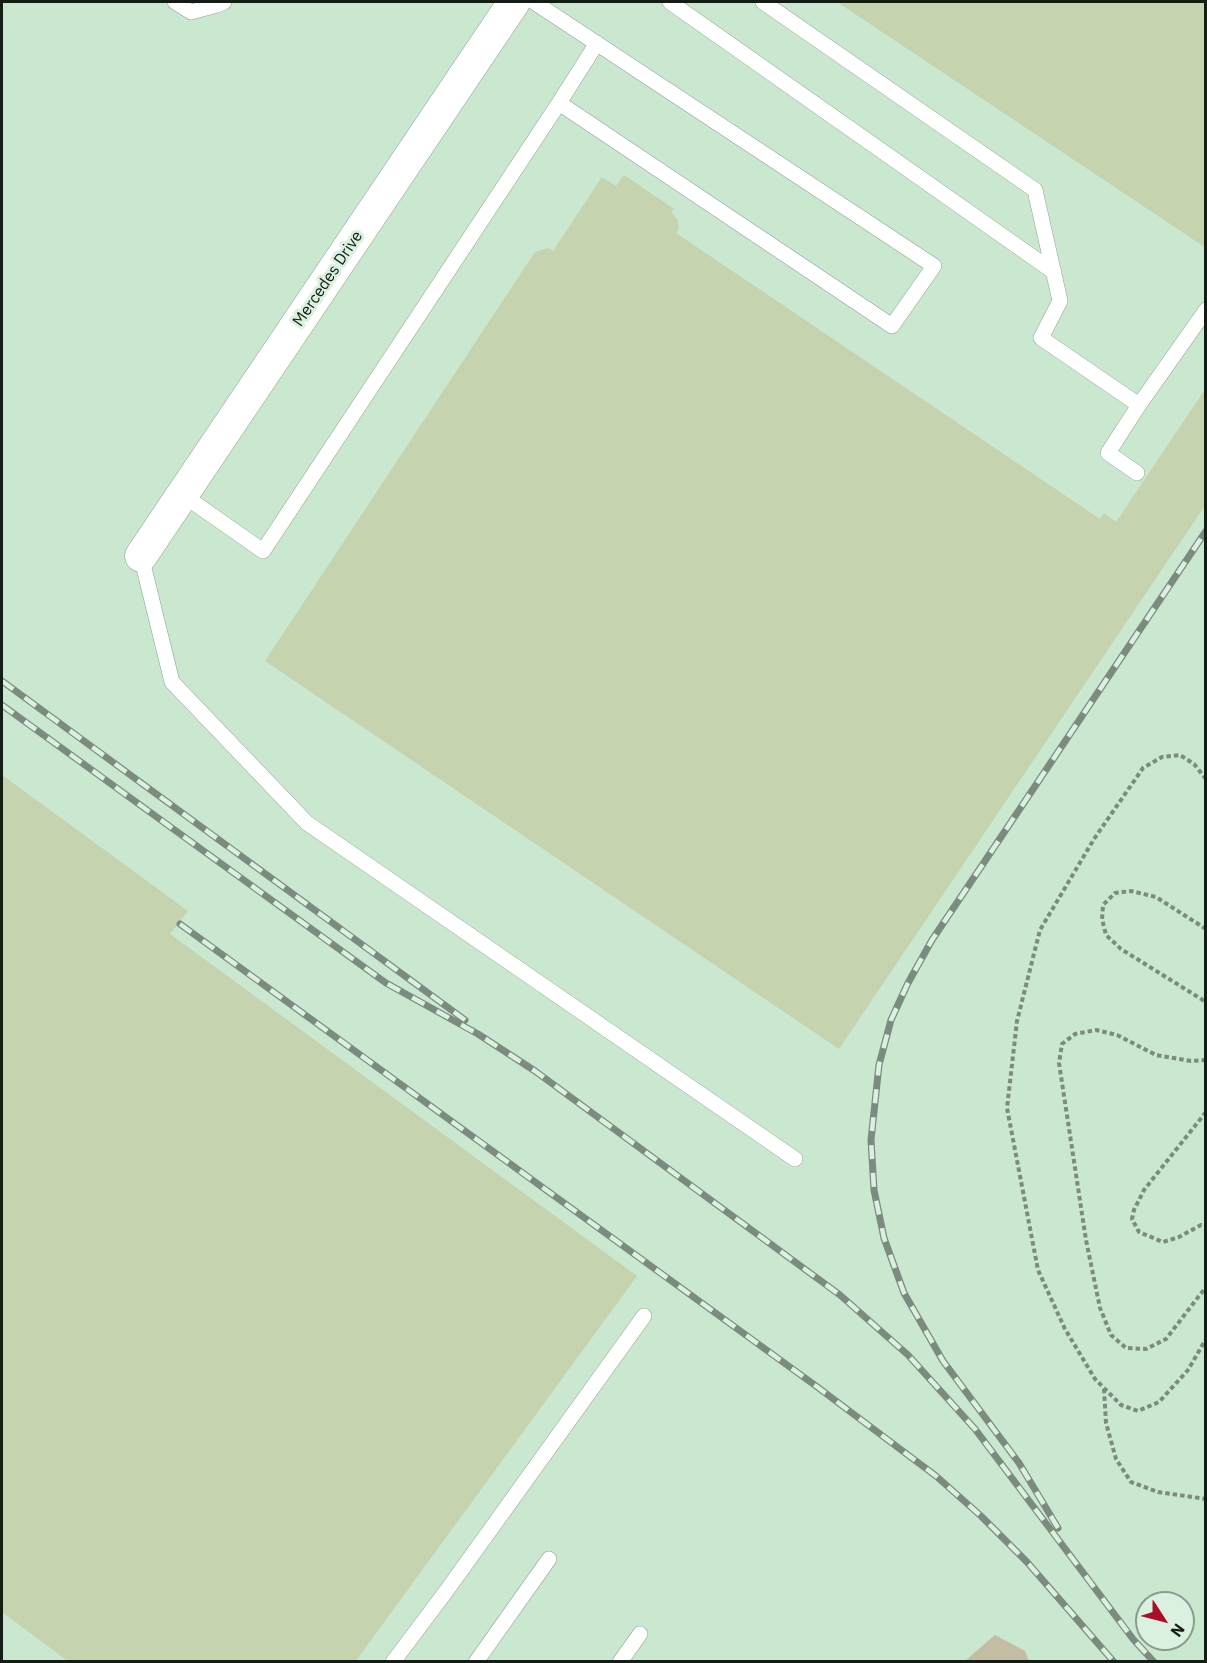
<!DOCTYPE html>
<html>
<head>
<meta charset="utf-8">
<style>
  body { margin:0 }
  #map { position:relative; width:1207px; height:1663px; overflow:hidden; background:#dbf1df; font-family:"IBM Plex Sans",sans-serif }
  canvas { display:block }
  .frame { position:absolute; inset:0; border:3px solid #141c16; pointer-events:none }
  .north { position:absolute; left:1135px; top:1591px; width:60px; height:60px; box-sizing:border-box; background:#dbf1df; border:2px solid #8b9c8f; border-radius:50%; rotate:126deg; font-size:16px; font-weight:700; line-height:24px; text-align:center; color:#141c16 }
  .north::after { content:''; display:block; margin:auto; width:21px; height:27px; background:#a81028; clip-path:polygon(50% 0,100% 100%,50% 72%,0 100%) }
</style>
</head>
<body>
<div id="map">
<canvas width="1207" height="1663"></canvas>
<div class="frame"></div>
<div class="north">N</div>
</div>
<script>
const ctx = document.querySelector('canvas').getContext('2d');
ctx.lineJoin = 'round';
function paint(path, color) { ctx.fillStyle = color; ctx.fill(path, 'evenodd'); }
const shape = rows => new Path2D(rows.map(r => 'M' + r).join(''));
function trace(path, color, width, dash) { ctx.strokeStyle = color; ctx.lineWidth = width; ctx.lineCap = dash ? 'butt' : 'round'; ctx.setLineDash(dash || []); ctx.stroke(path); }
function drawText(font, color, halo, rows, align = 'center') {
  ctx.font = font + ' "IBM Plex Sans",sans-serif'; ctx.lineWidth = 6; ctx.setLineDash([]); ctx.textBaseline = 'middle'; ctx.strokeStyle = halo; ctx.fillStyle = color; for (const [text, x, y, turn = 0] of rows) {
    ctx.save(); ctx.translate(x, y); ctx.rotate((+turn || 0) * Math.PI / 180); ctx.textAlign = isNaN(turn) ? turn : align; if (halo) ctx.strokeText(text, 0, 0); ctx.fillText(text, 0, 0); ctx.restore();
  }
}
paint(shape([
  [2,2,1205,2,1205,1661,2,1662],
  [1147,1603,1183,1603,1183,1639,1147,1639]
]), '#cae7cf');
paint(shape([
  [995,1635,1025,1651,1029,1661,965,1661]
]), '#c2bda3');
paint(shape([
  [837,2,1206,2,1206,248],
  [624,175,674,209,671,212,677,219,679,228,676,233,1100,519,1104,513,1116,522,1206,388,1206,504,839,1049,265,661,535,252,548,248,553,251,602,177,616,186],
  [2,775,188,911,170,934,637,1276,355,1662,69,1662,2,1612]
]), '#c5d3af');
const service = shape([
  [175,2,191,12,217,5,224,2],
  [670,2,1054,272],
  [763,2,1035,190,1060,301,1041,338,1139,405,1108,453,1137,473],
  [559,103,597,43],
  [1139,405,1206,310],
  [183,495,263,551,559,103,892,326,934,266,534,2],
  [141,556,172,682,307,823,795,1159],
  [393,1662,447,1590,644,1316],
  [476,1662,549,1559],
  [620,1662,640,1634]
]);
const minor = shape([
  [141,556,514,2]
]);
trace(service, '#8ea392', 16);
trace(minor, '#8ea392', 33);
trace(shape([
  [1206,779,1194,764,1180,755,1162,757,1143,768,1094,839,1040,930,1017,1021,1007,1108,1038,1270,1065,1329,1095,1379,1121,1405,1138,1411,1159,1402,1188,1370,1206,1339],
  [1206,929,1156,897,1131,891,1115,893,1103,905,1102,919,1106,935,1121,949,1206,1002],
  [1206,1060,1191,1061,1156,1055,1117,1035,1096,1030,1075,1034,1062,1044,1059,1063,1086,1240,1100,1308,1111,1335,1126,1348,1146,1349,1166,1339,1206,1287],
  [1206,1112,1144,1190,1134,1210,1132,1219,1139,1232,1163,1242,1179,1237,1201,1225,1206,1226],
  [1104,1389,1106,1423,1116,1459,1131,1482,1158,1492,1206,1499]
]), '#7c8b7f', 4, [4.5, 3]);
trace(service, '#fff', 15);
trace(minor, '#fff', 32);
const rail = shape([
  [2,681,465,1020],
  [2,705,386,983,478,1034,535,1071,840,1295,908,1355,975,1429,1133,1639,1154,1662],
  [180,924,816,1386,936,1476,981,1516,1027,1562,1114,1662],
  [1058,1528,1019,1463,943,1361,904,1293,884,1238,874,1190,871,1140,879,1065,891,1020,908,983,932,940,1206,531]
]);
trace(rail, '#7c8b7f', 7);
trace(rail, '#dbf1df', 4.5, [14]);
drawText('16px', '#141c16', '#dbf1df', [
  ["Mercedes Drive",328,279,-56]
]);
</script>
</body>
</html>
